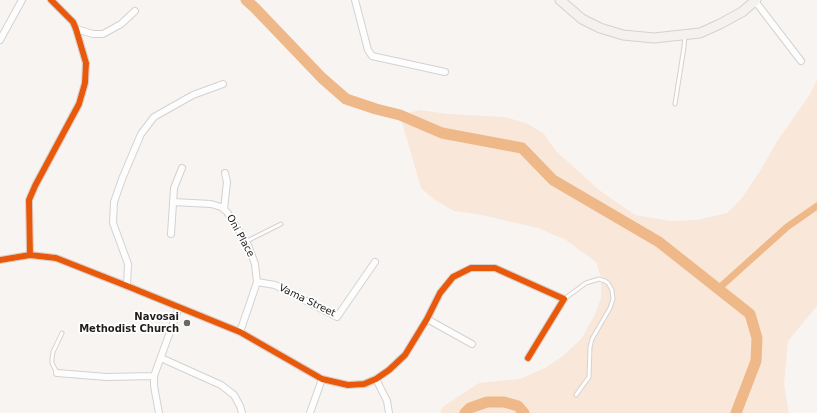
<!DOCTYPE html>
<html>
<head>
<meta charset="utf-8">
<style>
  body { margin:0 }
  canvas { display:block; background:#f7f4f1 }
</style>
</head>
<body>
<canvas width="817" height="413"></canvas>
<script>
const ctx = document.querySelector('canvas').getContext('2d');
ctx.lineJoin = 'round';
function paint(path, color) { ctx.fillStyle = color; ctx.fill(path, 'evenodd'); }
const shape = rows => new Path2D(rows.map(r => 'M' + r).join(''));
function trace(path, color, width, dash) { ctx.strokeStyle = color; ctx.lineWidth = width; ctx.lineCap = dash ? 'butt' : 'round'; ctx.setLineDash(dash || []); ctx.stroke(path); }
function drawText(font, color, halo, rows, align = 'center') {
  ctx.font = font + ' "DejaVu Sans",sans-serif'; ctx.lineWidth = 3.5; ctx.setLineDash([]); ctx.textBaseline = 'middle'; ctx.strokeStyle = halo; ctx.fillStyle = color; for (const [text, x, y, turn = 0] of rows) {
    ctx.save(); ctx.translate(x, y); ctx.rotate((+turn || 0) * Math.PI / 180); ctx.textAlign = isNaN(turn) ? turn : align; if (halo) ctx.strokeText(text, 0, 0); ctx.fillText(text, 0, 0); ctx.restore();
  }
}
paint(shape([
  [817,80,817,306,788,341,784,384,789,413,441,413,441,411,438,413,444,406,479,383,520,379,545,368,563,356,582,338,595,314,601,298,601,278,596,262,566,240,538,228,477,214,454,211,435,200,421,188,400,115,420,110,448,114,505,117,528,124,544,134,556,151,599,190,635,215,671,221,697,220,727,213,742,198,762,168,776,143,810,94]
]), '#f9e8da');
trace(shape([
  [718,289,787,227,817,206]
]), '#efb889', 7);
trace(shape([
  [246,0,255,8,322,78,346,99,376,109,400,115,442,133,522,148,553,180,659,242,750,314,757,338,756,361,736,413],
  [465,413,470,408,487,402,504,402,518,406,524,413]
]), '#efb889', 11);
const lane = shape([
  [675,104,684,47,685,35],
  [245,242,281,224],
  [564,299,586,283,599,279,605,281,608,283,612,290,613,299,610,308,592,339,590,347,589,377,576,395],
  [57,373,52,363,52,359,53,352,62,333]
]);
const street = shape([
  [355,0,368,50,372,56,445,72],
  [755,1,801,61],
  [76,29,93,34,103,34,121,24,135,11],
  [0,40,22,0],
  [173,202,211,204,221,207,227,212,248,245,255,264,257,282,240,332],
  [224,209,227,182,225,173],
  [171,234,174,188,182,168],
  [30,255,29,200,35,186,79,104,85,83,86,63,76,29,73,22,51,0],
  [0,260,30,255,56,258,127,286,240,332,322,379,348,385,364,384,376,379,389,370,405,355,427,319,440,293,453,277,471,268,495,268,564,299,528,358],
  [257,282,275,285,337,317,375,262],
  [127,286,128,264,113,223,114,202,122,179,141,134,154,117,193,95,223,84],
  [427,319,472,344],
  [161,358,221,385,234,395,240,406,242,413],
  [57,373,107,377,154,376],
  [376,379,387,401,389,413],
  [159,413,154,386,154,376,179,307],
  [310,413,322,379]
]);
const secondary = shape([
  [560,0,582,19,600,28,623,35,654,38,700,33,720,24,742,12,756,0]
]);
trace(lane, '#d4d2d0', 5);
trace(street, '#d4d2d0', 8);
trace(secondary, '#d4d2d0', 11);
trace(lane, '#fefdfd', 3);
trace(street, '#fefdfd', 6);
trace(secondary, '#f5f1ee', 9);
trace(shape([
  [30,255,29,200,35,186,79,104,85,83,86,63,76,29,73,22,51,0],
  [0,260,30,255,56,258,127,286,240,332,322,379,348,385,364,384,376,379,389,370,405,355,427,319,440,293,453,277,471,268,495,268,564,299,528,358]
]), '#e8590c', 6);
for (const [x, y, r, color] of [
  [187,323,4,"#6b6967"]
]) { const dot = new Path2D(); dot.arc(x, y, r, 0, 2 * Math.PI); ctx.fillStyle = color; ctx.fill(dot); trace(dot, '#fff', 1.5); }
drawText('10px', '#201e1d', '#fff', [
  ["Oni Place",240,236,61],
  ["Vama Street",307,301,26]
]);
drawText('bold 10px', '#201e1d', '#fff', [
  ["Navosai",179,317],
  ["Methodist Church",179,329]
], 'right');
</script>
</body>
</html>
